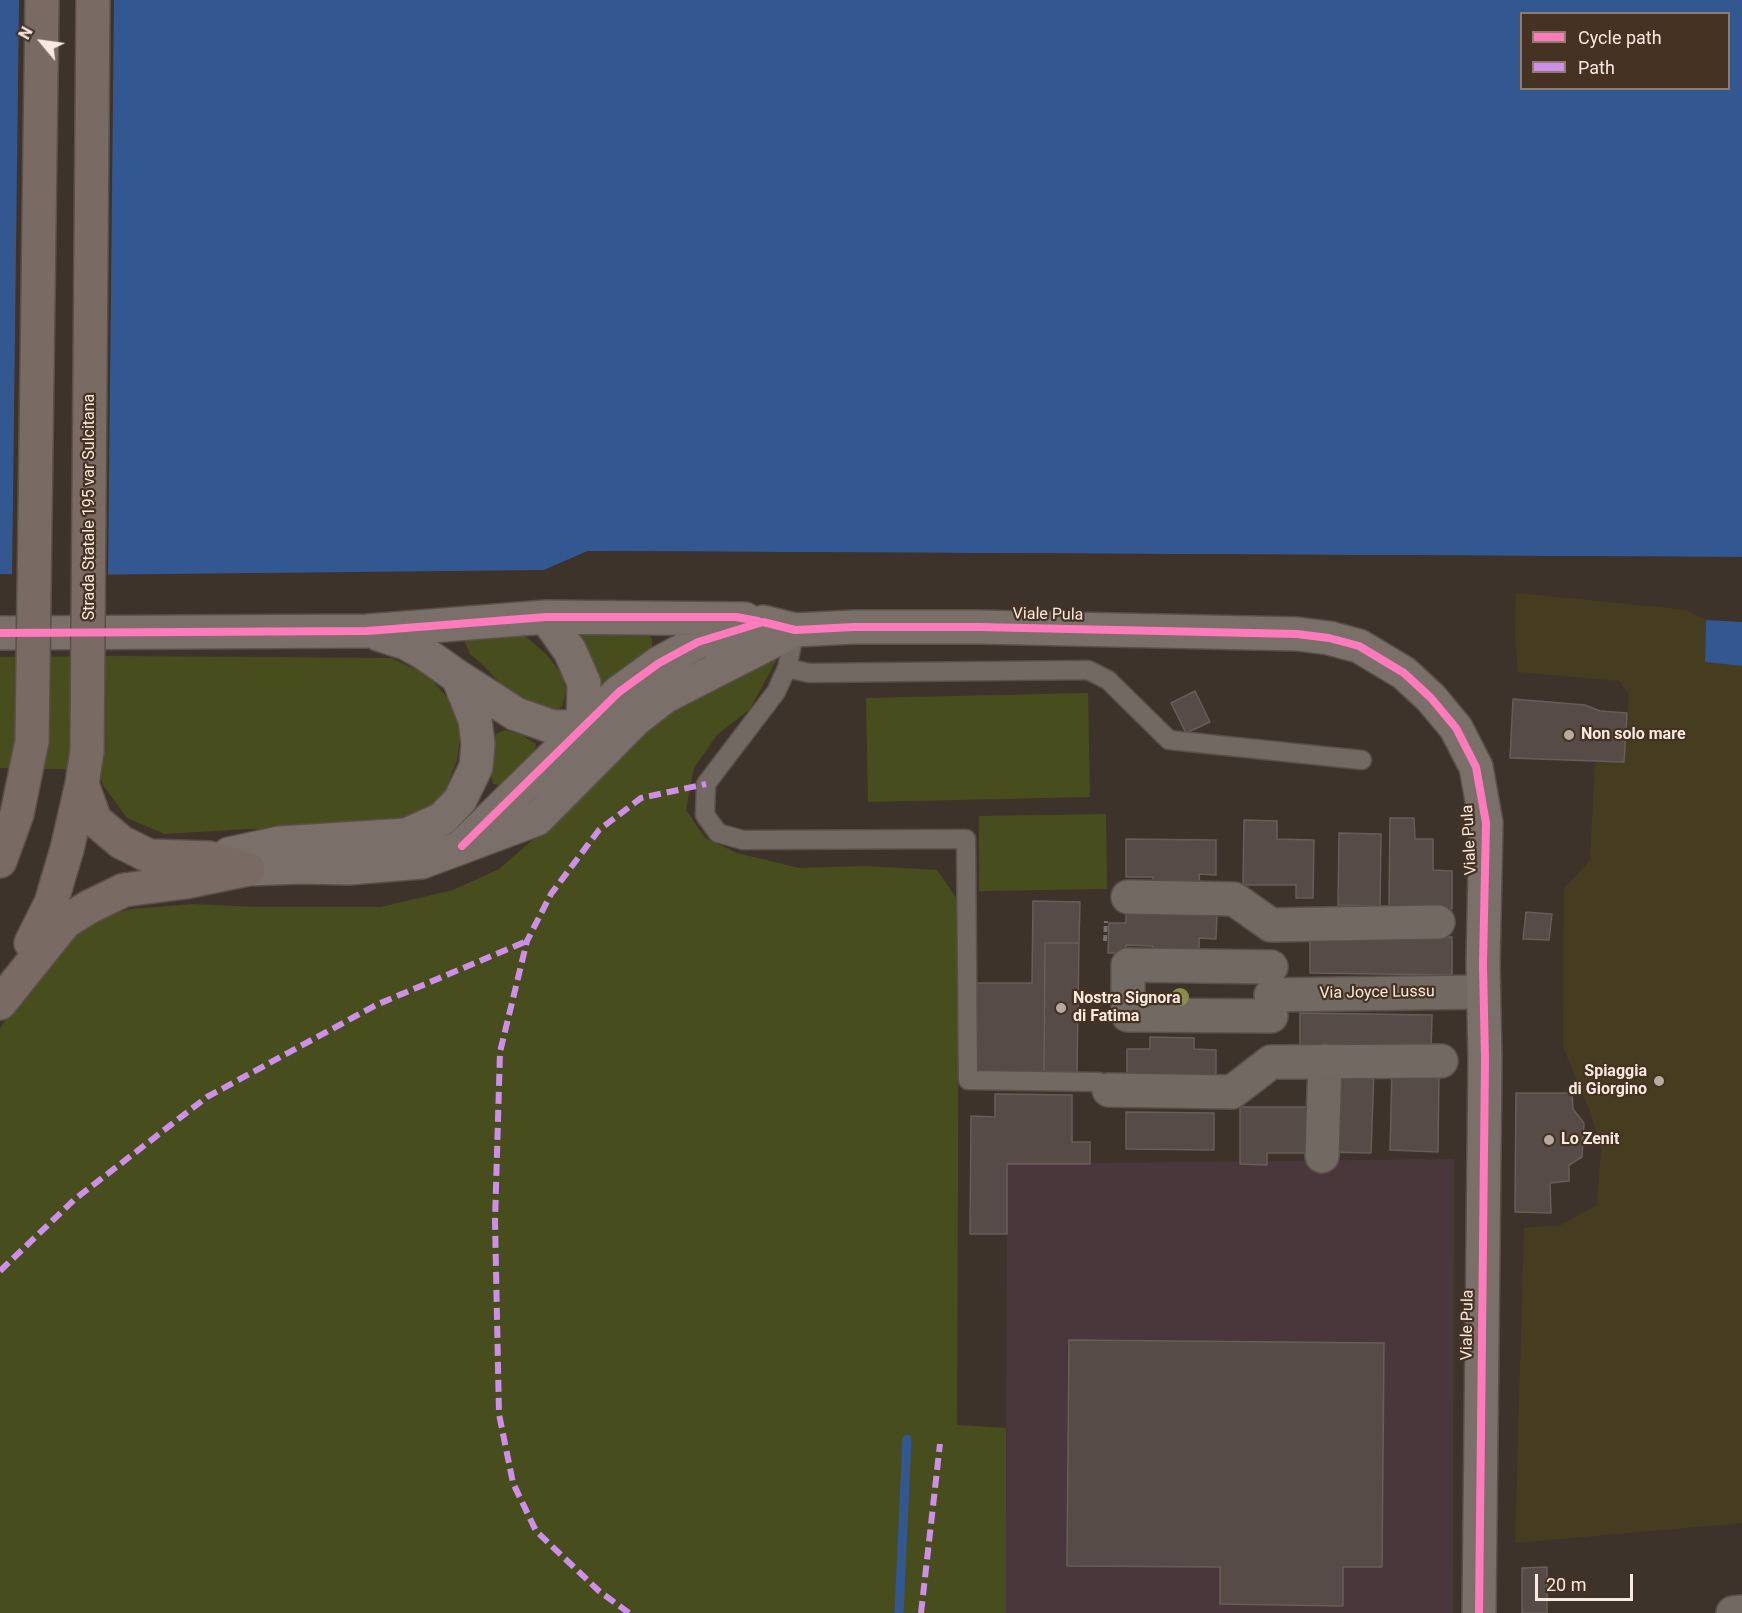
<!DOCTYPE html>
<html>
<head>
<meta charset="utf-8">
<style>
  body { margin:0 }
  #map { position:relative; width:1742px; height:1613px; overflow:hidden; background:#3e332b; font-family:Roboto,sans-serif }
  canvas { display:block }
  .legend { position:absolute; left:1520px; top:12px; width:210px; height:78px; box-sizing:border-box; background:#463223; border:2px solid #8d7c6f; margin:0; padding:8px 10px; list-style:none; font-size:18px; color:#f8eae1 }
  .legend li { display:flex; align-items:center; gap:12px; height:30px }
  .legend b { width:30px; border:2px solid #8d7c6f }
  .north { position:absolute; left:12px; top:12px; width:60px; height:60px; -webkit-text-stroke:4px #463223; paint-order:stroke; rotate:299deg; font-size:16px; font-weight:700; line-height:24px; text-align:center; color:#f8eae1 }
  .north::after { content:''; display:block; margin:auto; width:21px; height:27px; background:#f8eae1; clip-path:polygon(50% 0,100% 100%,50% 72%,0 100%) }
  .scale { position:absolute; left:1535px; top:1574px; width:98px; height:27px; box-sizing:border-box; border:3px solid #f8eae1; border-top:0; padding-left:8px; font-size:18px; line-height:21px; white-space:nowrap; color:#f8eae1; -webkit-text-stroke:4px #463223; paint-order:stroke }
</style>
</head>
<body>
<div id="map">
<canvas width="1742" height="1613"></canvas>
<ul class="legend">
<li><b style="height:8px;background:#fd7abc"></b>Cycle path</li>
<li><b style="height:8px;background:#ce8fe9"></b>Path</li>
</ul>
<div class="north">N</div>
<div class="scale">20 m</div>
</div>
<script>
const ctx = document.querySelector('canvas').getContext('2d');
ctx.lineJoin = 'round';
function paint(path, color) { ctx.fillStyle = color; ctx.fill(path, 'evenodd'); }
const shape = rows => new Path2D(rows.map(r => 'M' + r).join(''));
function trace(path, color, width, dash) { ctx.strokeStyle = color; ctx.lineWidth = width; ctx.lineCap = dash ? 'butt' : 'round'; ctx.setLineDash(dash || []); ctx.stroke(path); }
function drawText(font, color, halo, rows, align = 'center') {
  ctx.font = font + ' Roboto,sans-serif'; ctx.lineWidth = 4.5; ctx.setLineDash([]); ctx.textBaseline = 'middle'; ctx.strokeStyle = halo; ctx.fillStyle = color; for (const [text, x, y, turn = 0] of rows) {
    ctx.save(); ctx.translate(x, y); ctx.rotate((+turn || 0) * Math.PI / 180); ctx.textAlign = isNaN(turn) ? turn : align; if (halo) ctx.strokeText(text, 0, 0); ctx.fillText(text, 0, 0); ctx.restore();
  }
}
paint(shape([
  [1454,1159,1453,1613,1006,1613,1007,1164]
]), '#4a373c');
paint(shape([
  [480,632,517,632,529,639,547,655,562,675,566,690,562,707,551,711,512,696,484,666,470,654,464,640],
  [590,633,649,635,652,639,652,647,603,686,595,678,577,638],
  [121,656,391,658,419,671,432,680,445,695,454,711,460,735,457,760,445,792,434,808,387,828,247,829,165,834,127,818,103,785,97,770,0,768,0,657],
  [777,659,750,709,717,735,694,768,686,810,705,838,737,853,799,868,865,866,937,870,959,902,957,1425,1006,1428,1006,1613,0,1613,0,1028,38,973,65,944,101,918,131,909,193,904,257,907,381,907,453,890,499,869,543,831,666,712,739,673],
  [1088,693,1090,797,868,802,866,698],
  [505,730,522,735,536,744,535,751,519,770,500,785,493,784,489,766,490,746,496,734],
  [1106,814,1107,889,979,891,979,816]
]), '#484d1d');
paint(shape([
  [1516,593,1687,610,1706,620,1705,662,1742,666,1742,1523,1515,1543,1524,1228,1561,1225,1597,1205,1601,1148,1591,1114,1563,1047,1564,888,1590,861,1595,761,1624,762,1629,694,1619,681,1518,672,1515,636]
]), '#463d20');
paint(shape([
  [0,0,1742,0,1742,557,588,551,544,570,65,575,0,574],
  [1522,14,1728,14,1728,88,1522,88],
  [1706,620,1742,622,1742,666,1705,662]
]), '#335891');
paint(shape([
  [19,0,114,0,108,578,12,577],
  [588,551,1742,557,1742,560,589,554,551,570,544,570]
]), '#3e332b');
trace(shape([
  [899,1613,907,1439]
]), '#335891', 9);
const building = shape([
  [1195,691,1210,722,1186,733,1171,703,1195,691],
  [1513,699,1585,705,1600,711,1627,713,1624,762,1510,758,1513,699],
  [1390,818,1414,818,1415,839,1433,839,1433,870,1452,871,1452,909,1389,908,1390,818],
  [1244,820,1277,821,1277,839,1314,840,1313,898,1296,898,1296,885,1243,885,1244,820],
  [1339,833,1381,834,1380,906,1338,905,1339,833],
  [1126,839,1216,840,1216,875,1199,874,1200,887,1153,887,1153,877,1126,877,1126,839],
  [1033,901,1080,902,1079,943,1045,943,1044,1072,976,1072,977,983,1032,983,1033,901],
  [1126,910,1217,913,1216,939,1199,938,1199,953,1152,951,1153,946,1126,945,1126,953,1108,953,1109,923,1126,923,1126,910],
  [1526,912,1552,914,1549,940,1523,939,1526,912],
  [1310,935,1452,937,1452,975,1310,973,1310,935],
  [1045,943,1079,943,1077,1072,1044,1072,1045,943],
  [1300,1013,1432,1015,1431,1053,1300,1052,1300,1013],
  [1150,1037,1194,1038,1194,1049,1216,1050,1216,1078,1127,1077,1127,1049,1150,1049,1150,1037],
  [1331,1068,1374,1069,1371,1153,1328,1152,1331,1068],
  [1392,1071,1439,1072,1438,1152,1390,1150,1392,1071],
  [1516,1093,1572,1093,1573,1109,1584,1123,1582,1157,1569,1165,1569,1181,1550,1183,1551,1213,1515,1212,1516,1093],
  [995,1094,1072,1095,1072,1142,1090,1142,1090,1164,1007,1164,1007,1234,970,1234,971,1116,995,1117,995,1094],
  [1240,1107,1314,1107,1314,1153,1267,1153,1267,1165,1240,1164,1240,1107],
  [1126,1112,1214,1113,1214,1150,1126,1149,1126,1112],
  [1069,1340,1384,1343,1382,1567,1343,1567,1343,1606,1220,1604,1220,1567,1067,1566,1069,1340],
  [1547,1567,1547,1613,1522,1613,1522,1568,1547,1567]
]);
paint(building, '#564b46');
trace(building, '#685e59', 1.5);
const lane = shape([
  [795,630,787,668,776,692,706,784,705,815,718,833,743,840,966,839,968,1080,1099,1082,1109,1090],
  [787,668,809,673,1088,670,1108,680,1169,740,1362,760]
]);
const street = shape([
  [1128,897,1234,899,1271,925,1438,922],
  [1271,967,1128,965,1128,1015,1271,1016],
  [1271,995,1483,992],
  [1109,1090,1232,1092,1271,1062,1441,1061],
  [1322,1156,1325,1061],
  [1733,1613,1742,1612]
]);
const secondary = shape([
  [546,617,570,651,584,683,583,726,577,737],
  [0,633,367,631,546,617,745,619],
  [378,634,406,643,424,653,458,677,516,714,553,727,583,726,595,722],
  [462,846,619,692,659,663,698,642,763,622,795,630,854,627,979,627,1297,634,1329,638,1359,646,1404,673,1431,698,1456,728,1476,767,1486,823,1483,964,1485,1060,1479,1613],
  [229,854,280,843,406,835,442,819,460,800,476,767,478,744,475,720,458,677],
  [248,869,302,867,349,868,422,862,537,819,636,719,666,696,795,630]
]);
const highway = shape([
  [82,784,95,820,121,842,149,856,209,858,234,865],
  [0,861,17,814,32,741],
  [31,943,51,903,67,849,82,784,87,751],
  [0,1003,65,922,89,907,124,890,185,882,248,869]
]);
trace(lane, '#5a504a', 21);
trace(street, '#5a504a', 36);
trace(secondary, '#5a504a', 36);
trace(highway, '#5a504a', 36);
trace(shape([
  [1105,941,1106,921]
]), '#776f6a', 4, [6, 3]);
trace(lane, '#716962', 18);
trace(street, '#716962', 33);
trace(secondary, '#7a6f69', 33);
trace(highway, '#7a6a64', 33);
const highwayBridge = shape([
  [32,741,42,0],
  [87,751,93,0]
]);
trace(highwayBridge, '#5a504a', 36, []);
trace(highwayBridge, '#7a6a64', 33);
trace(shape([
  [0,1271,75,1199,207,1097,376,1005,527,941],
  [629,1613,599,1591,536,1531,513,1483,499,1414,495,1221,500,1052,527,941,551,894,599,830,641,798,706,784],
  [921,1613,940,1444]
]), '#ce8fe9', 6, [12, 6]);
trace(shape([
  [0,633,367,631,546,617,736,617,758,621],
  [462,846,619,692,659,663,698,642,763,622,795,630,854,627,979,627,1297,634,1329,638,1359,646,1404,673,1431,698,1456,728,1476,767,1486,823,1483,964,1485,1060,1479,1613]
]), '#fd7abc', 8);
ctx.fillStyle = '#8a8e4a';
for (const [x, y] of [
  [1180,997]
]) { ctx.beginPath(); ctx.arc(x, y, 9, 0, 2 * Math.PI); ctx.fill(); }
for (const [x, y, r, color] of [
  [1569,735,6,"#b7aaa1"],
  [1061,1008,6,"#b7aaa1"],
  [1659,1081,6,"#b7aaa1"],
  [1549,1140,6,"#b7aaa1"]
]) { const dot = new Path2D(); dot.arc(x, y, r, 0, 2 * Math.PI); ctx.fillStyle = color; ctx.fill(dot); trace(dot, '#463223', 2); }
drawText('16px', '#f8eae1', '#463223', [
  ["Strada Statale 195 var Sulcitana",90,507,-90],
  ["Viale Pula",1048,615,1],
  ["Viale Pula",1470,840,-93],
  ["Via Joyce Lussu",1377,993,-1],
  ["Viale Pula",1468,1325,-89]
]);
drawText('bold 16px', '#f8eae1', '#463223', [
  ["Non solo mare",1581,735],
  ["Nostra Signora",1073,999],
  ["di Fatima",1073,1017],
  ["Spiaggia",1647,1072,"right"],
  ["di Giorgino",1647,1090,"right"],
  ["Lo Zenit",1561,1140]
], 'left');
</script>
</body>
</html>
